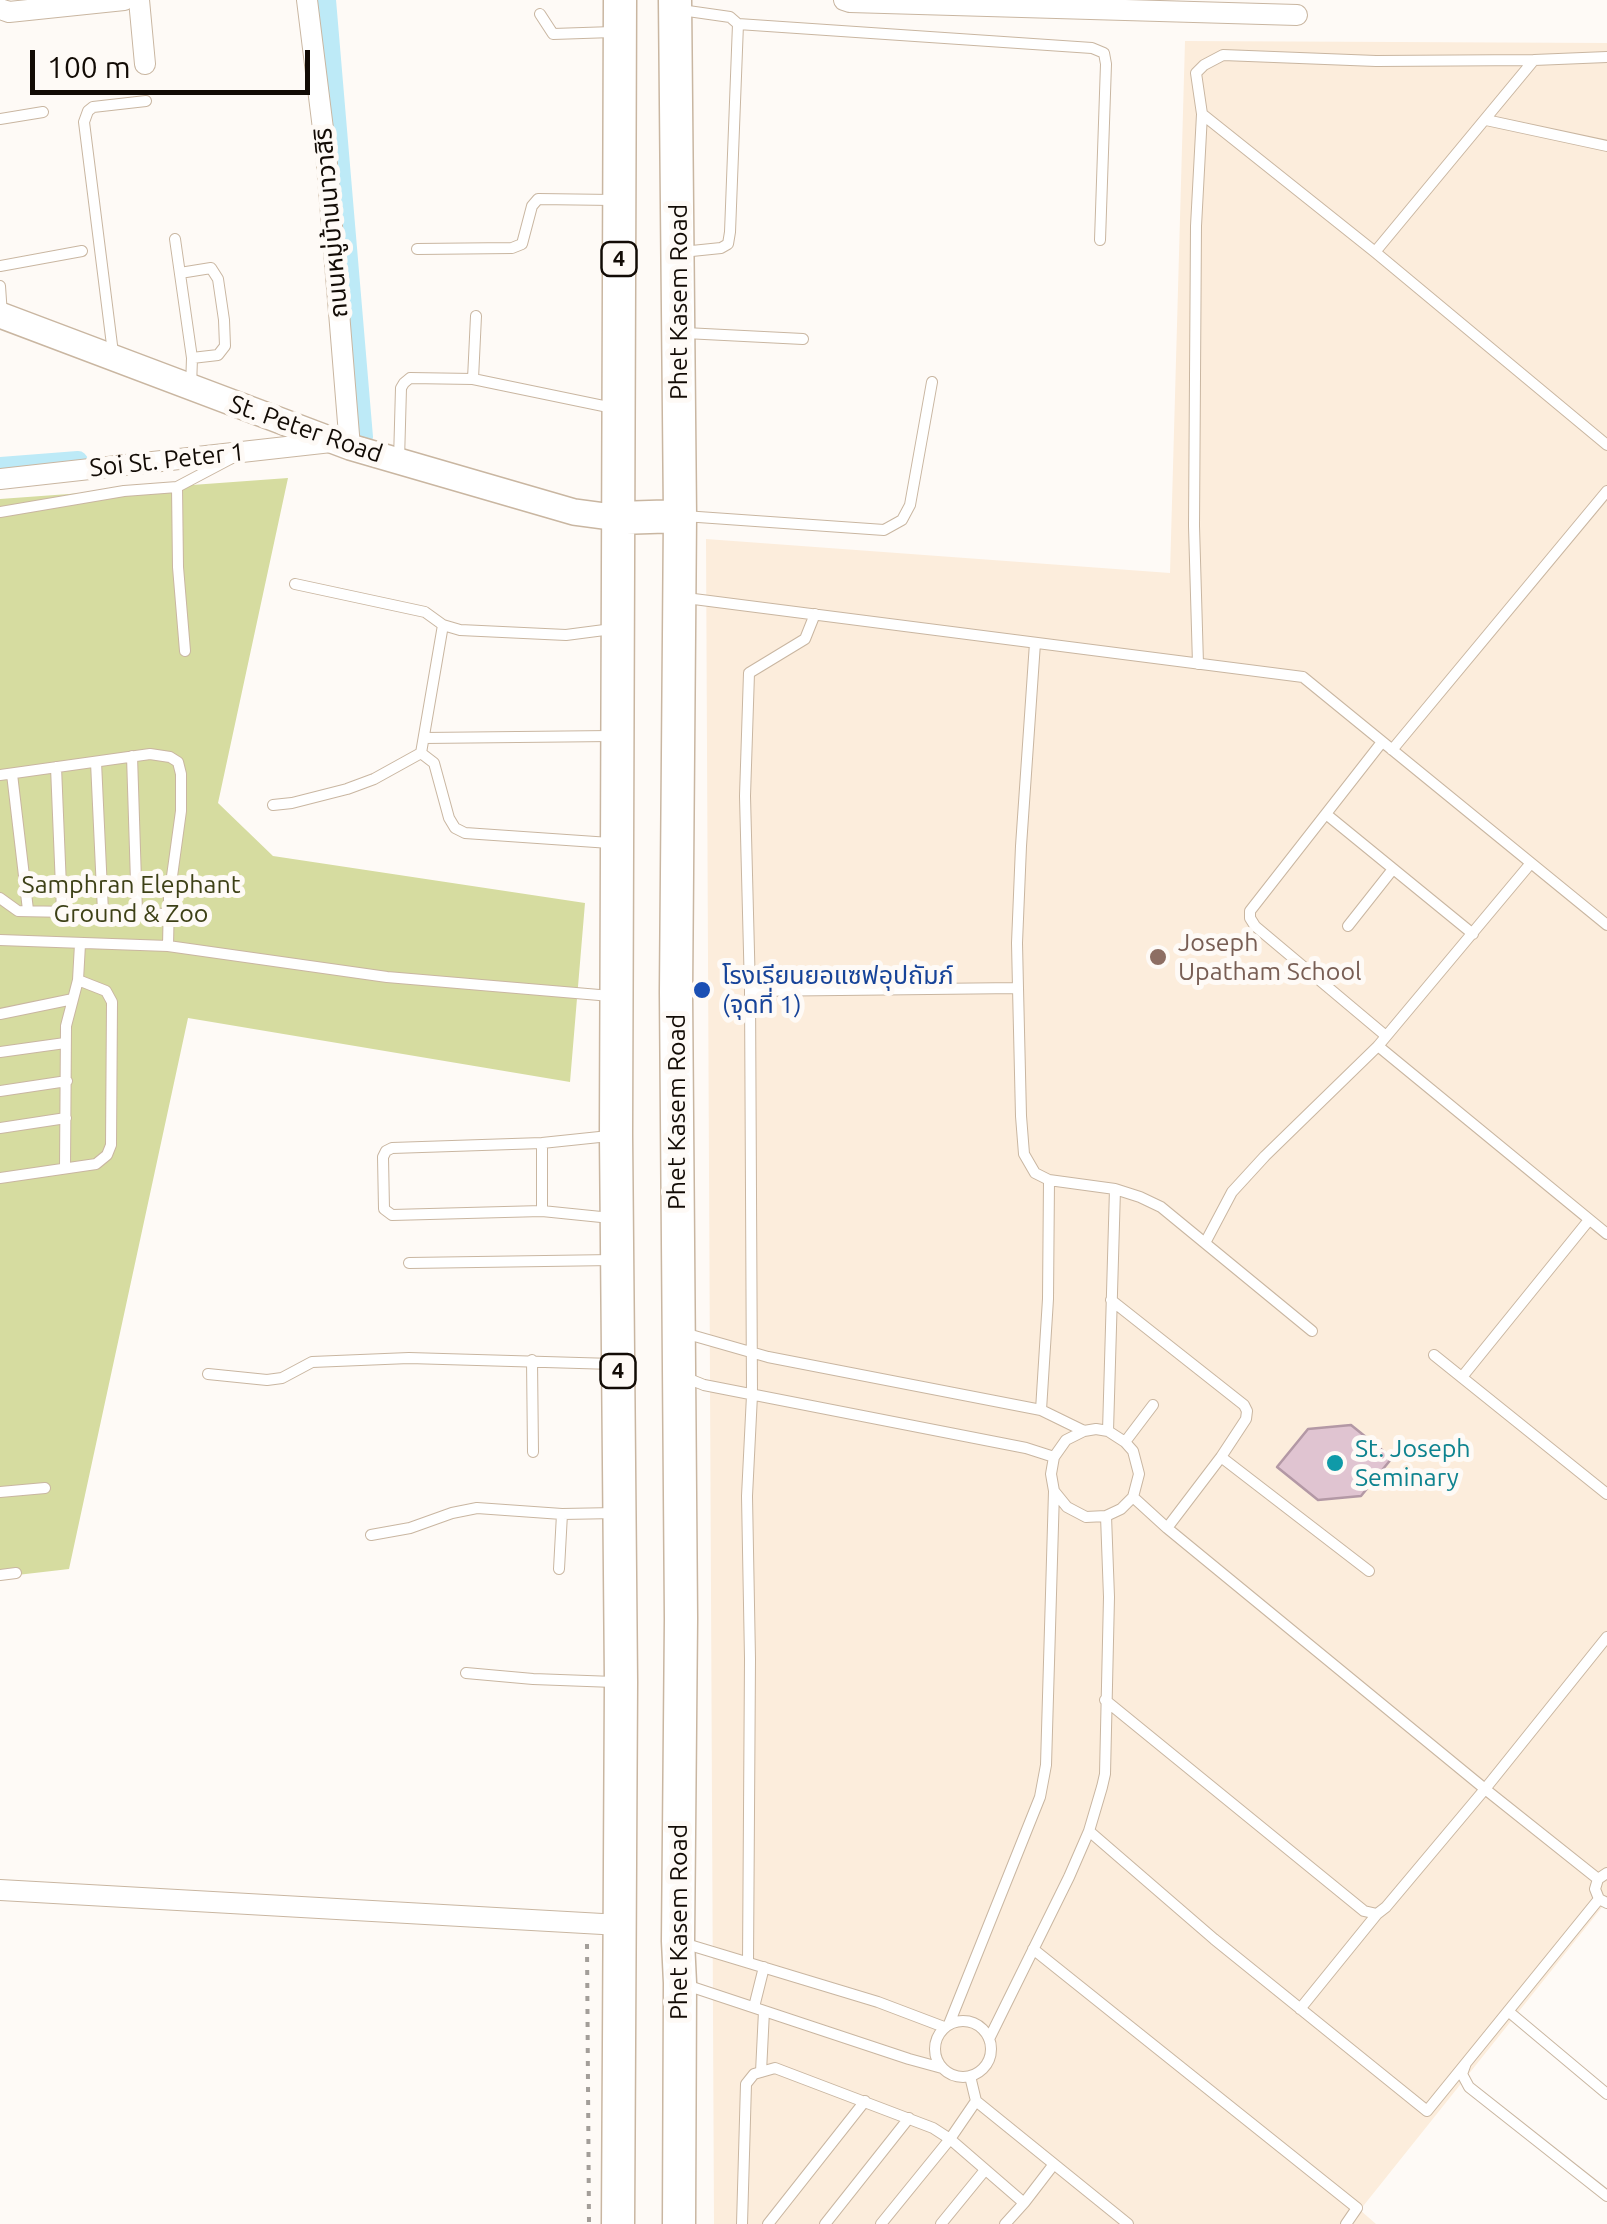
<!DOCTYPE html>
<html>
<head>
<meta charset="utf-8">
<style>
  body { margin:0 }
  #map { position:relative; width:1607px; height:2224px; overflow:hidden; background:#fefaf6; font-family:Ubuntu,sans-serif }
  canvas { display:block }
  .scale { position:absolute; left:30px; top:50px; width:280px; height:45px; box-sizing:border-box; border:5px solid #120b05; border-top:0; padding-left:12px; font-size:30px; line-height:35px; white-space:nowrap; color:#120b05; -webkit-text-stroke:8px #fefaf6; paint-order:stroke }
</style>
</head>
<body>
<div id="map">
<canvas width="1607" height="2224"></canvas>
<div class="scale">100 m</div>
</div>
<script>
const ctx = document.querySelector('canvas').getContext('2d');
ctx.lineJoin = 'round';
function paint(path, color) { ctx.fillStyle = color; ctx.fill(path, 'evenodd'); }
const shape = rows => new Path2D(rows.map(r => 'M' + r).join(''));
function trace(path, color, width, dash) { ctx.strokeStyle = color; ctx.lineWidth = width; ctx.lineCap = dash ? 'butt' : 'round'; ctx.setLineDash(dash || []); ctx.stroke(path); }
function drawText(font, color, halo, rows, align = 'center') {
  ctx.font = font + ' Ubuntu,"Noto Sans Thai",sans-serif'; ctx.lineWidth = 10; ctx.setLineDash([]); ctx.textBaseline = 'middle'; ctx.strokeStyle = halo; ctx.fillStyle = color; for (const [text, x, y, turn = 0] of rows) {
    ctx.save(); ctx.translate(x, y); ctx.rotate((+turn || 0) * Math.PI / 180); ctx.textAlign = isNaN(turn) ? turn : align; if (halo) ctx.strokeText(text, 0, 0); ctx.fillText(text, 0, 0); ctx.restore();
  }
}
paint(shape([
  [1185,41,1607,43,1607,1901,1360,2210,1376,2224,714,2224,706,539,1170,573]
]), '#fceddc');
paint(shape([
  [288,478,218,803,273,856,585,903,570,1082,188,1018,69,1569,0,1577,0,499]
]), '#d6dca0');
trace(shape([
  [326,0,363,437,336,440],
  [0,467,78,461]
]), '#bdeaf7', 20);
const building = shape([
  [1351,1425,1392,1458,1361,1496,1318,1500,1277,1467,1308,1429,1351,1425]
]);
paint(building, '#e0c4d1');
trace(building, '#b398a5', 2.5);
const service = shape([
  [681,10,730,17,738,24,730,232,728,244,721,248,682,252],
  [540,14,553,34,613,32],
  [738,24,1092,48,1104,53,1106,64,1100,240],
  [1202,114,1375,252,1607,445],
  [0,119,43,112],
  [1486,120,1607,146],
  [175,239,192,358,191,387],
  [417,249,512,248,522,244,532,206,538,199,613,200],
  [1375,252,1534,60,1607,57],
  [0,266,82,251],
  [180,273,211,268,218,279,224,320,225,346,218,355,192,358],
  [0,286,2,315],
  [476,316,473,379,613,408],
  [685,333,803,339],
  [113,353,84,122,88,111,93,107,146,101],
  [399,460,401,388,404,383,410,378,473,379],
  [0,512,124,491,177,487],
  [684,516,884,530,902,520,910,505,932,382],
  [295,584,425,612,443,625],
  [686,598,1303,677,1607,925],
  [185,651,178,567,177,487,230,459],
  [1198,664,1194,526,1196,226,1202,114,1196,73,1204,65,1223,55,1376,61,1534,60],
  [424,738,611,736],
  [1382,742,1250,911,1250,918,1255,926,1386,1036],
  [1392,750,1607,491],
  [421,753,434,763,449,818,455,828,465,833,610,843],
  [132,756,137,913],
  [96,762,103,912],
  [56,767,62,911],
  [12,774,28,910],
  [0,775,150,754,170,757,178,762,181,774,181,811,169,898,168,946],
  [273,805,292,803,347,789,374,779,421,753,443,625,460,630,566,635,612,629],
  [1326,814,1473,934],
  [0,898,18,911,170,914],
  [1348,926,1393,869],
  [0,940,168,946,387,977,611,996],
  [1018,988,1017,943,1021,846,1035,643],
  [750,991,1018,988,1021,1116,1024,1154,1035,1173,1049,1180,1115,1189,1140,1197,1161,1207,1312,1331],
  [0,1014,73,999],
  [1378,1046,1607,1234],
  [0,1052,65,1043],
  [0,1091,67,1081],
  [0,1128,66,1118],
  [609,1136,542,1143,392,1148,386,1151,383,1157,384,1209,392,1215,542,1211,611,1218],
  [542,1143,542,1211],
  [65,1168,66,1026,78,980],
  [0,1178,96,1164,107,1155,111,1145,112,1002,106,991,78,980,80,944],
  [1205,1243,1232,1192,1265,1156,1378,1046,1531,863],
  [409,1263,613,1260],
  [1111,1300,1244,1405,1247,1411,1246,1419,1221,1457,1167,1528],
  [684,1333,768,1357,1041,1410,1084,1431,1096,1429,1108,1431,1125,1442,1133,1451,1139,1474,1133,1497,1121,1509,1106,1516,1086,1517,1067,1507,1054,1491,1051,1474,1054,1457,1066,1440,1084,1431],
  [1434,1355,1607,1494],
  [532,1360,533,1452],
  [208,1374,267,1380,282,1378,312,1362,409,1358,613,1364],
  [684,1377,704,1385,1026,1448,1054,1457],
  [1462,1377,1589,1220],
  [1041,1410,1048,1299,1049,1180],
  [1108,1431,1115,1189],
  [1125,1442,1153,1405],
  [1221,1457,1369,1571],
  [0,1492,45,1488],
  [1133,1497,1167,1528,1485,1789,1598,1879],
  [371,1535,410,1528,452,1513,477,1508,562,1514,616,1513],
  [559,1569,562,1514],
  [0,1575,16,1573],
  [466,1673,533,1679,614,1682],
  [1105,1700,1364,1911,1377,1914,1386,1907,1485,1789,1607,1637],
  [1089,1831,1214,1939,1427,2111,1466,2063],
  [1607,1873,1598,1879,1595,1889,1599,1899,1607,1903],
  [1599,1899,1466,2063,1462,2074,1469,2087,1607,2196],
  [683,1943,878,2002,944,2027],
  [1033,1949,1357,2208,1346,2224],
  [748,1962,750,1659,747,1496,752,1395,750,991,745,796,749,673,805,639,815,614],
  [686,1985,909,2059,942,2068],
  [754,2007,764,1967],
  [1300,2009,1377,1914],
  [1508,2011,1607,2094],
  '935 2049a28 28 0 1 1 56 0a28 28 0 1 1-56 0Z',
  [949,2024,1040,1797,1046,1765,1054,1491],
  [989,2039,1069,1877,1089,1831,1102,1787,1105,1774,1109,1597,1106,1516],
  [761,2072,764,2011],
  [970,2076,976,2101,1128,2224],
  [1024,2203,1054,2164],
  [742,2224,746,2084,754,2074,775,2068,933,2128,950,2139,1024,2203,1005,2224],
  [768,2224,865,2101],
  [825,2224,909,2118],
  [881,2224,950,2139,976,2101],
  [941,2224,985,2170]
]);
const minor = shape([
  [139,0,145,64],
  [307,0,326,153,350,447],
  [844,0,850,2,1297,15],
  [0,9,9,12,124,0],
  [0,479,331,442],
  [0,1890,620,1925]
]);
const tertiary = shape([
  [0,315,350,447,574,512,619,518]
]);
const primary = shape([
  [675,0,680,516,676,992,681,1619,678,1941,680,1983,679,2224],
  [619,518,680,516],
  [618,2224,621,1682,616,1135,620,0]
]);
trace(service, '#c9b6a1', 12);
trace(minor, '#c9b6a1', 22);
trace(tertiary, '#c9b6a1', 28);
trace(primary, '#c9b6a1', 35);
trace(shape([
  [587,1944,589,2224]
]), '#a39e99', 4, [5, 8]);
trace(service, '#fff', 10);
trace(minor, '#fff', 20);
trace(tertiary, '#fff', 25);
trace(primary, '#fff', 32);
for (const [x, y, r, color] of [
  [1158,957,10,"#8d6e63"],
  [702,990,10,"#1a4fb4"],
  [1335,1463,10,"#0f9aa8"]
]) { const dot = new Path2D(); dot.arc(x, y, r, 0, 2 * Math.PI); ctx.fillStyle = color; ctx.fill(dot); trace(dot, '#fefaf6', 4); }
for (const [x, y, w] of [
  [619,259,35],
  [618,1371,35]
]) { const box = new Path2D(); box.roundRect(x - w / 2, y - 17, w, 34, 8); ctx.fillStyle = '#fefaf6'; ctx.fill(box); trace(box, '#120b05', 2.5); }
drawText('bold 22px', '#120b05', null, [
  ["4",619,259],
  ["4",618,1371]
]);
drawText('25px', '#120b05', '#fefaf6', [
  ["ถนนหมู่บ้านนาวาสิริ",331,223,-95],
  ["Phet Kasem Road",679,302,-90],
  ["St. Peter Road",306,429,19],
  ["Soi St. Peter 1",167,460,-6],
  ["Phet Kasem Road",677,1112,-90],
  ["Phet Kasem Road",679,1922,-90]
]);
drawText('25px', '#3d4016', '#fefaf6', [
  ["Samphran Elephant",131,885],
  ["Ground & Zoo",131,914]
]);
drawText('25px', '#785e54', '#fefaf6', [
  ["Joseph",1178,943],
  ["Upatham School",1178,972]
], 'left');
drawText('25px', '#164399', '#fefaf6', [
  ["โรงเรียนยอแซฟอุปถัมภ์",722,976],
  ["(จุดที่ 1)",722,1005]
], 'left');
drawText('25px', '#0d838f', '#fefaf6', [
  ["St. Joseph",1355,1449],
  ["Seminary",1355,1478]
], 'left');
</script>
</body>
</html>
